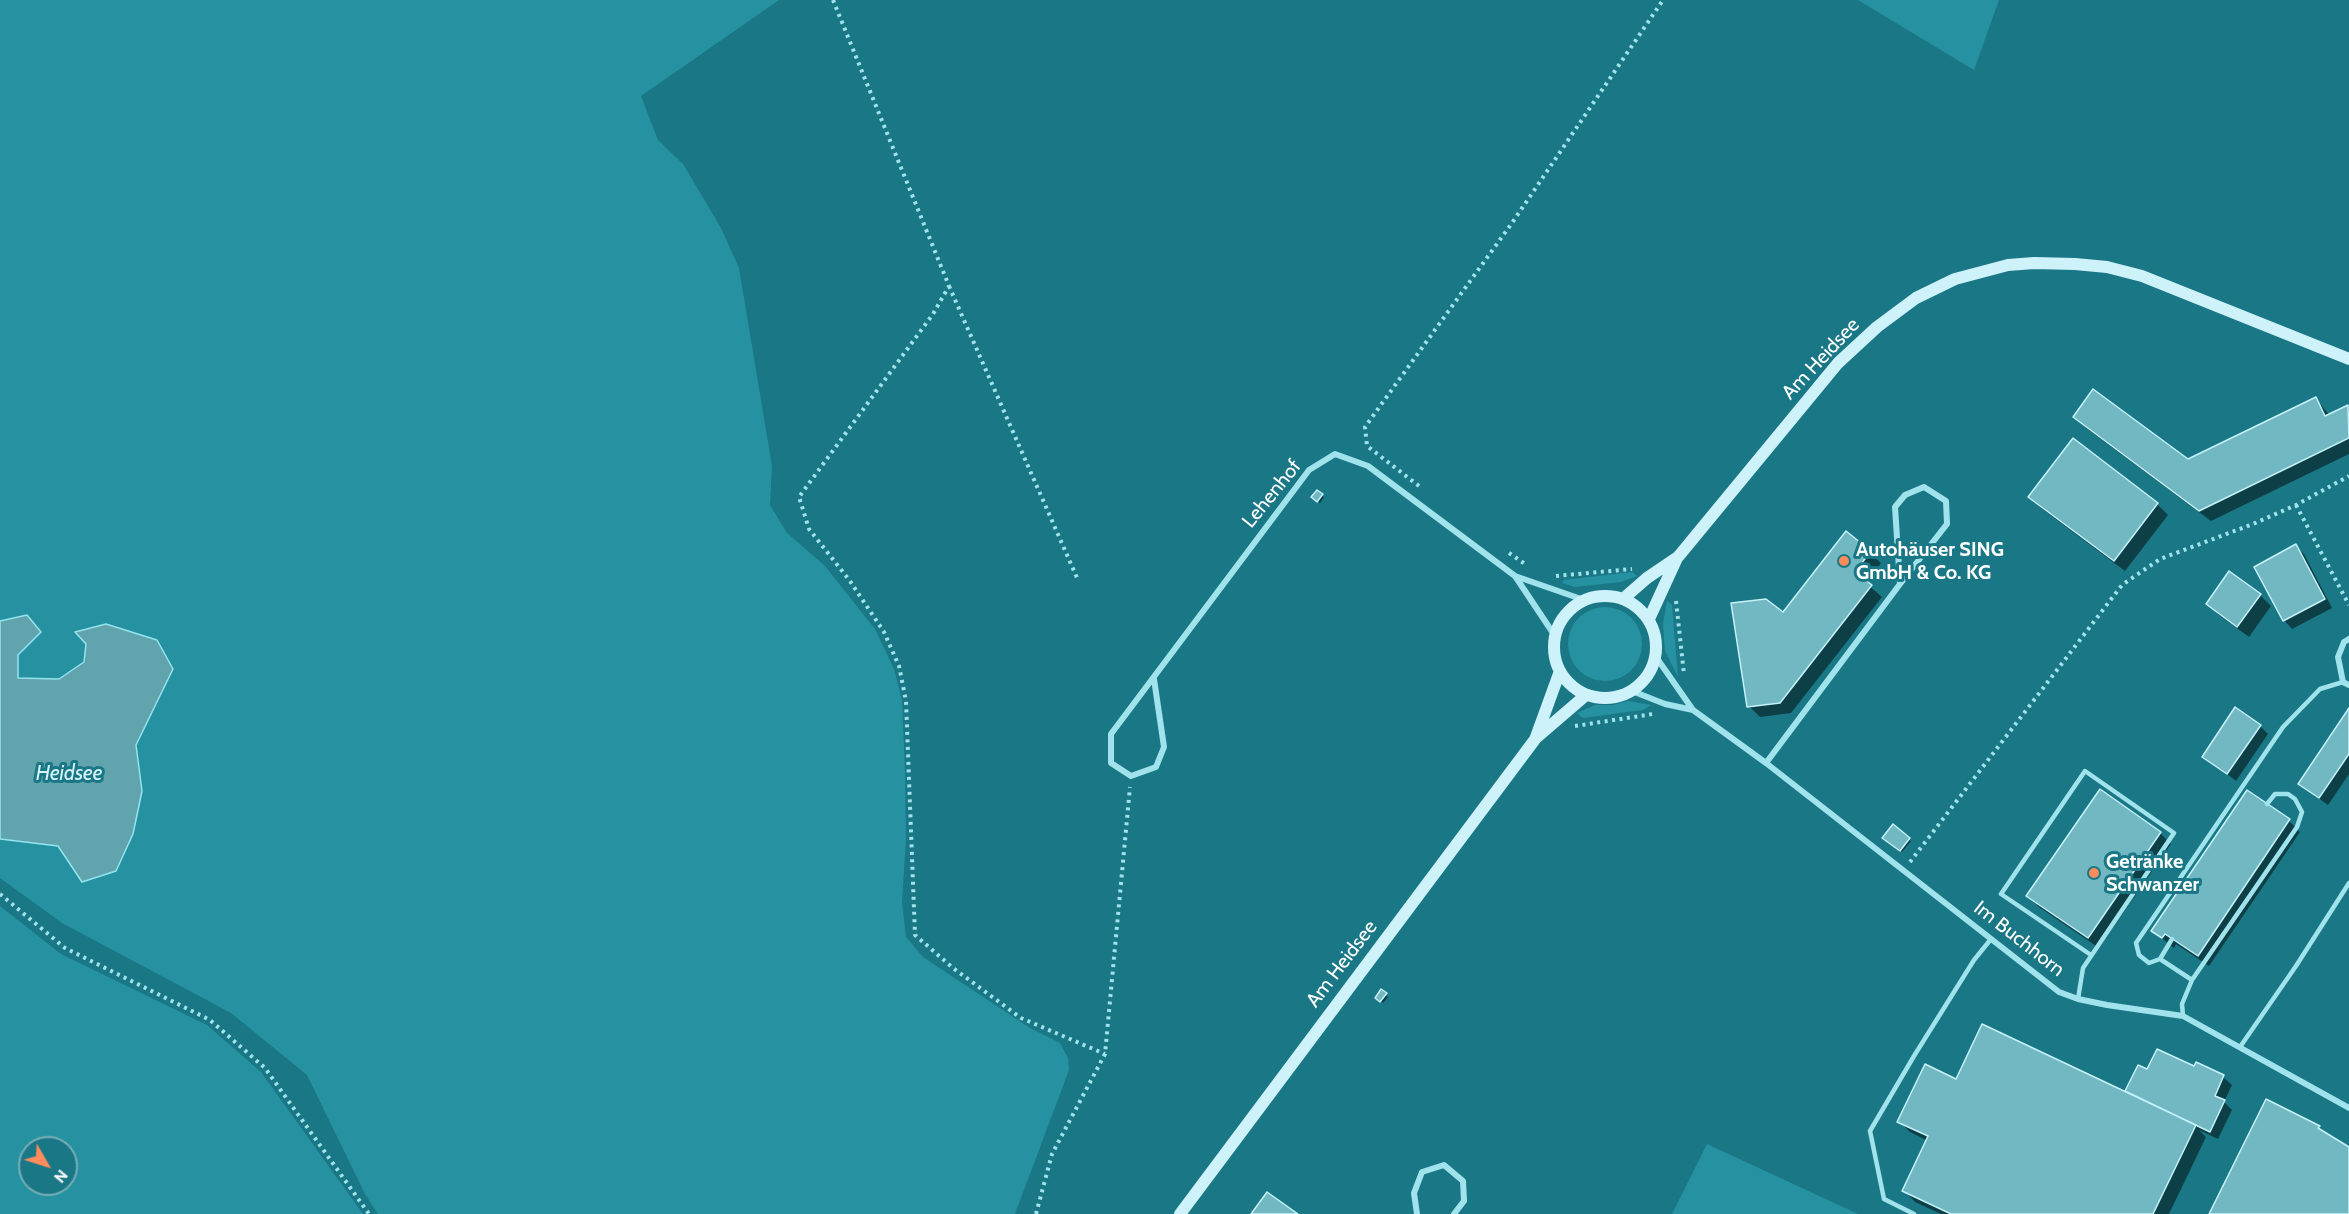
<!DOCTYPE html>
<html>
<head>
<meta charset="utf-8">
<style>
  body { margin:0 }
  #map { position:relative; width:2349px; height:1214px; overflow:hidden; background:#1a7786; font-family:Cabin,sans-serif }
  canvas { display:block }
  .north { position:absolute; left:18px; top:1136px; width:60px; height:60px; box-sizing:border-box; background:#1a7786; border:2px solid #76adb6; border-radius:50%; rotate:129deg; font-size:16px; font-weight:700; line-height:24px; text-align:center; color:#fff }
  .north::after { content:''; display:block; margin:auto; width:21px; height:27px; background:#fe8c5d; clip-path:polygon(50% 0,100% 100%,50% 72%,0 100%) }
</style>
</head>
<body>
<div id="map">
<canvas width="2349" height="1214"></canvas>
<div class="north">N</div>
</div>
<script>
const ctx = document.querySelector('canvas').getContext('2d');
ctx.lineJoin = 'round';
function paint(path, color) { ctx.fillStyle = color; ctx.fill(path, 'evenodd'); }
const shape = rows => new Path2D(rows.map(r => 'M' + r).join(''));
function trace(path, color, width, dash) { ctx.strokeStyle = color; ctx.lineWidth = width; ctx.lineCap = dash ? 'butt' : 'round'; ctx.setLineDash(dash || []); ctx.stroke(path); }
function drawText(font, color, halo, rows, align = 'center') {
  ctx.font = font + ' Cabin,sans-serif'; ctx.lineWidth = 6; ctx.setLineDash([]); ctx.textBaseline = 'middle'; ctx.strokeStyle = halo; ctx.fillStyle = color; for (const [text, x, y, turn = 0] of rows) {
    ctx.save(); ctx.translate(x, y); ctx.rotate((+turn || 0) * Math.PI / 180); ctx.textAlign = isNaN(turn) ? turn : align; if (halo) ctx.strokeText(text, 0, 0); ctx.fillText(text, 0, 0); ctx.restore();
  }
}
paint(shape([
  [0,0,779,0,641,96,658,140,683,164,721,228,739,268,772,466,770,505,787,533,825,566,875,629,894,669,902,700,905,771,906,839,902,902,906,937,923,957,1030,1028,1060,1043,1068,1058,1069,1070,1015,1214,378,1214,365,1194,307,1075,231,1013,62,923,0,878,0,839,58,846,82,881,142,791,136,745,173,669,76,632,86,644,84,662,59,679,17,678,18,655,27,615,0,621],
  [1858,0,1999,0,1974,70],
  [1632,572,1637,576,1621,582,1575,587,1562,583,1564,580],
  [1667,601,1672,605,1678,677,1665,651,1663,624],
  '1568 644a37 37 0 1 1 74 0a37 37 0 1 1-74 0Z',
  [1628,701,1651,705,1643,710,1583,718,1577,713,1595,705,1613,705],
  [0,906,61,954,207,1025,261,1072,363,1214,0,1214],
  [30,1148,66,1148,66,1184,30,1184],
  [1707,1144,1858,1214,1672,1214]
]), '#2691a1');
const water = shape([
  [27,615,41,632,18,655,18,678,59,679,84,662,86,644,75,632,106,624,157,640,173,669,136,745,142,791,133,834,116,871,82,882,58,846,0,839,0,621,27,615]
]);
paint(water, '#62a4ae');
trace(water, '#94e4ee', 1.5);
paint(shape([
  [2316,399,2330,416,2347,407,2349,409,2349,454,2211,521,2086,428,2075,417,2188,461],
  [1317,492,1324,497,1320,503,1313,497],
  [2030,497,2157,504,2168,515,2125,571,2041,508],
  [1846,533,1881,563,1866,583,1882,597,1791,713,1760,717,1749,706,1783,614],
  [2295,546,2304,554,2332,608,2292,629,2284,620,2256,567],
  [2260,595,2271,606,2249,637,2219,615,2208,604],
  [2349,711,2349,774,2328,805,2299,784],
  [2260,726,2268,734,2236,781,2204,756],
  [2100,791,2160,833,2171,844,2099,948,2039,907,2028,895],
  [2289,821,2300,832,2209,966,2176,944,2174,948,2153,931],
  [1909,839,1911,841,1902,852,1886,840],
  [1382,991,1388,997,1383,1003,1377,998],
  [2197,1064,2223,1077,2232,1085,2224,1102,2232,1110,2218,1139,2199,1130,2206,1137,2169,1214,1941,1214,1915,1202,1904,1190,1928,1141,1910,1132,1899,1121,1957,1081,2132,1096,2127,1091,2148,1071,2195,1068]
]), '#0007');
const building = shape([
  [2093,389,2188,459,2316,397,2325,416,2348,405,2349,438,2199,511,2073,417,2093,389],
  [2073,438,2158,503,2114,561,2028,497,2073,438],
  [1317,490,1323,494,1317,502,1311,497,1317,490],
  [1846,531,1871,551,1855,572,1872,585,1780,703,1747,707,1731,603,1766,599,1783,612,1846,531],
  [2296,544,2325,599,2283,621,2254,567,2296,544],
  [2229,571,2261,594,2237,627,2206,604,2229,571],
  [2235,707,2261,725,2227,774,2202,757,2235,707],
  [2349,708,2349,754,2319,798,2298,784,2349,708],
  [2100,789,2161,832,2088,938,2026,896,2100,789],
  [2247,790,2290,819,2198,956,2165,934,2162,938,2151,931,2247,790],
  [1893,824,1910,838,1900,851,1882,838,1893,824],
  [1381,989,1387,993,1380,1002,1375,998,1381,989],
  [1982,1024,2196,1125,2153,1214,1951,1214,1902,1191,1928,1136,1897,1122,1925,1064,1956,1079,1982,1024],
  [2157,1049,2194,1066,2196,1062,2224,1075,2215,1096,2225,1100,2210,1132,2125,1091,2138,1065,2147,1069,2157,1049],
  [2266,1099,2320,1126,2318,1128,2349,1147,2349,1214,2209,1214,2266,1099],
  [1267,1192,1298,1214,1251,1214,1267,1192]
]);
paint(building, '#72b8c3');
trace(building, '#c6f2f9', 1.5);
trace(shape([
  [833,0,949,286,933,314,799,497,809,529,850,581,884,632,899,666,906,701,915,935,953,968,1021,1018,1105,1054],
  [949,286,1078,580],
  [1419,486,1367,446,1365,427,1512,223,1663,0],
  [2296,505,2349,605],
  [1509,553,1525,564],
  [1556,576,1632,569],
  [1676,601,1684,674],
  [1575,726,1653,714],
  [1910,862,2122,585,2160,559,2253,524,2296,505,2349,476],
  [0,894,65,948,210,1020,265,1068,369,1214],
  [1036,1214,1052,1154,1105,1054,1130,787]
]), '#a1e3ec', 4, [3, 4.5]);
trace(shape([
  [2172,939,2160,959,2149,963,2139,955,2136,943,2283,727,2320,689,2343,682],
  [2160,959,2192,980],
  [2078,999,2083,968,2174,833,2085,771,2001,894,2091,955],
  [2183,1016,2182,1004,2192,980,2297,827,2302,812,2295,799,2288,794,2275,794,2267,804],
  [2240,1047,2296,966,2349,883],
  [1914,1214,1884,1199,1870,1131,1914,1056,1974,960,1991,939]
]), '#a1e3ec', 4.5);
trace(shape([
  [1515,576,1555,636],
  [2349,639,2344,642,2338,657,2343,682,2349,685],
  [1656,657,1693,710,1766,763,2059,992,2078,999,2107,1005,2183,1016,2349,1108],
  [1154,679,1164,747,1156,767,1131,776,1111,763,1111,734,1309,470,1335,454,1368,466,1515,576,1584,600],
  [1632,691,1665,704,1693,710],
  [1766,763,1900,584,1895,507,1905,495,1924,487,1946,501,1947,524,1900,584],
  [1417,1214,1414,1193,1422,1172,1444,1165,1463,1181,1464,1201,1454,1214]
]), '#a1e3ec', 6);
trace(shape([
  '1554 647a51 51 0 1 1 102 0a51 51 0 1 1-102 0Z',
  [1623,599,1647,578,1678,557,1838,363,1877,327,1916,298,1955,279,2008,265,2034,263,2075,264,2107,267,2142,276,2349,359],
  [1649,619,1677,558],
  [1536,737,1560,671],
  [1180,1214,1536,738,1586,695]
]), '#cdf2f9', 12);
for (const [x, y, r, color] of [
  [1844,561,6,"#fe8c5d"],
  [2094,873,6,"#fe8c5d"]
]) { const dot = new Path2D(); dot.arc(x, y, r, 0, 2 * Math.PI); ctx.fillStyle = color; ctx.fill(dot); trace(dot, '#1a7786', 2); }
drawText('20px', '#fff', '#1a7786', [
  ["Am Heidsee",1821,359,-47],
  ["Lehenhof",1272,494,-51],
  ["Im Buchhorn",2019,939,38],
  ["Am Heidsee",1342,964,-53]
]);
drawText('bold 20px', '#fff', '#1a7786', [
  ["Autohäuser SING",1856,550],
  ["GmbH & Co. KG",1856,573],
  ["Getränke",2106,862],
  ["Schwanzer",2106,885]
], 'left');
drawText('italic 21px', '#d6f5f9', '#1a7786', [
  ["Heidsee",69,774]
]);
</script>
</body>
</html>
